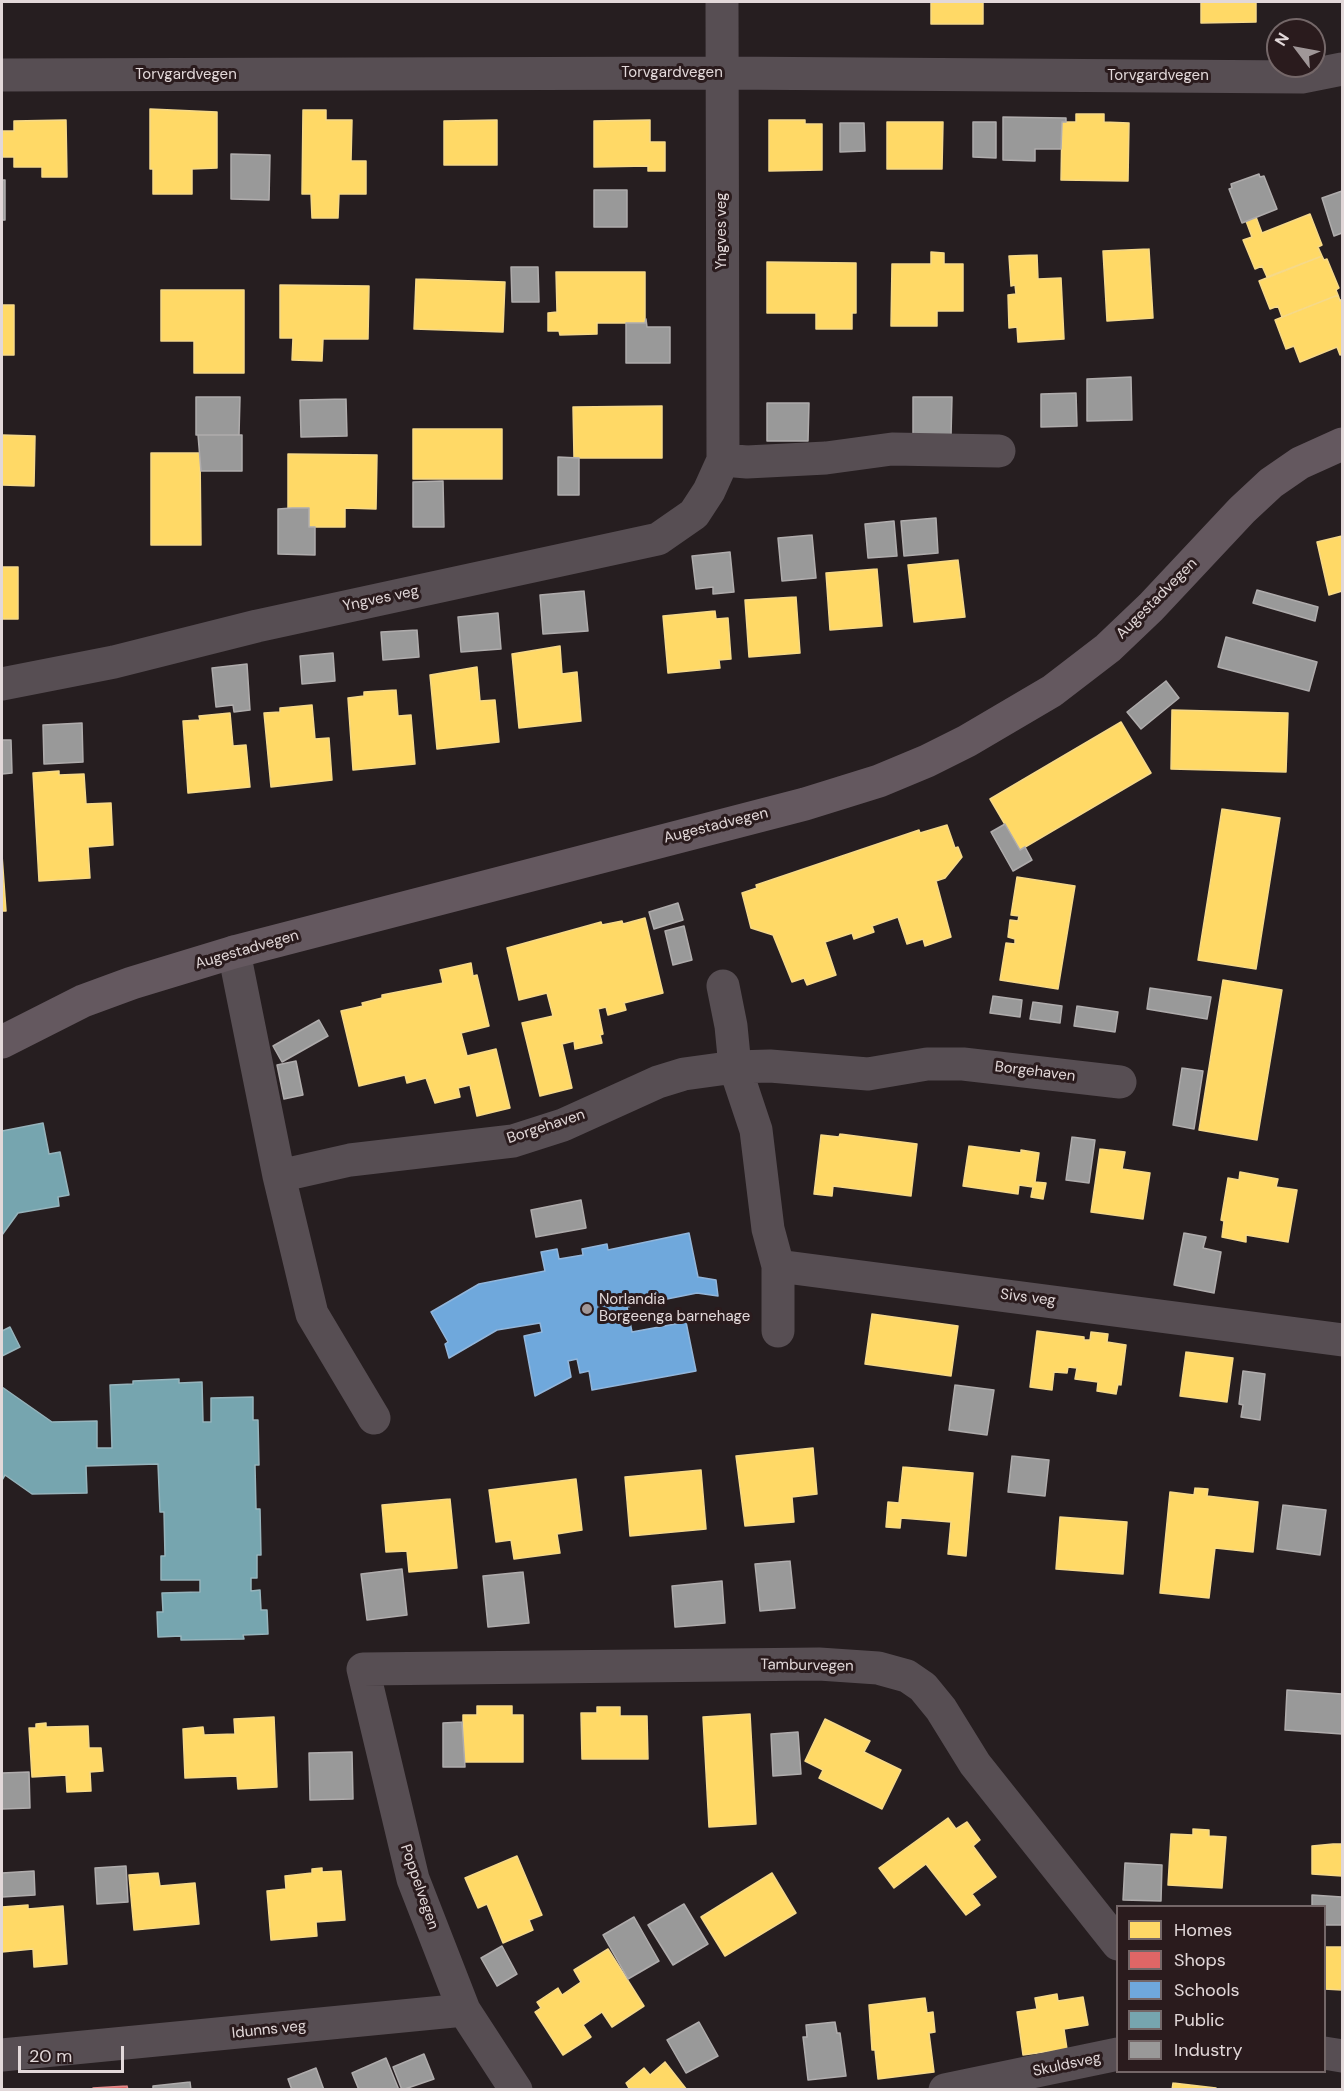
<!DOCTYPE html>
<html>
<head>
<meta charset="utf-8">
<style>
  body { margin:0 }
  #map { position:relative; width:1344px; height:2091px; overflow:hidden; background:#261e20; font-family:"DM Sans",sans-serif }
  canvas { display:block }
  .frame { position:absolute; inset:0; border:3px solid #e2d8d9; pointer-events:none }
  .legend { position:absolute; left:1116px; top:1905px; width:210px; height:168px; box-sizing:border-box; background:#2a1b1d; border:2px solid #746768; margin:0; padding:8px 10px; list-style:none; font-size:18px; color:#e2d8d9 }
  .legend li { display:flex; align-items:center; gap:12px; height:30px }
  .legend b { width:30px; border:2px solid #746768 }
  .north { position:absolute; left:1266px; top:18px; width:60px; height:60px; box-sizing:border-box; background:#2a1b1d; border:2px solid #746768; border-radius:50%; rotate:302deg; font-size:16px; font-weight:700; line-height:24px; text-align:center; color:#e2d8d9 }
  .north::after { content:''; display:block; margin:auto; width:21px; height:27px; background:#a09798; clip-path:polygon(50% 0,100% 100%,50% 72%,0 100%) }
  .scale { position:absolute; left:18px; top:2046px; width:106px; height:27px; box-sizing:border-box; border:3px solid #e2d8d9; border-top:0; padding-left:8px; font-size:18px; line-height:21px; white-space:nowrap; color:#e2d8d9; -webkit-text-stroke:4px #2a1b1d; paint-order:stroke }
</style>
</head>
<body>
<div id="map">
<canvas width="1344" height="2091"></canvas>
<div class="frame"></div>
<ul class="legend">
<li><b style="height:16px;background:#ffd966"></b>Homes</li>
<li><b style="height:16px;background:#e06666"></b>Shops</li>
<li><b style="height:16px;background:#6fa8dc"></b>Schools</li>
<li><b style="height:16px;background:#76a5af"></b>Public</li>
<li><b style="height:16px;background:#999"></b>Industry</li>
</ul>
<div class="north">N</div>
<div class="scale">20 m</div>
</div>
<script>
const ctx = document.querySelector('canvas').getContext('2d');
ctx.lineJoin = 'round';
function paint(path, color) { ctx.fillStyle = color; ctx.fill(path, 'evenodd'); }
const shape = rows => new Path2D(rows.map(r => 'M' + r).join(''));
function trace(path, color, width, dash) { ctx.strokeStyle = color; ctx.lineWidth = width; ctx.lineCap = dash ? 'butt' : 'round'; ctx.setLineDash(dash || []); ctx.stroke(path); }
function drawText(font, color, halo, rows, align = 'center') {
  ctx.font = font + ' "DM Sans",sans-serif'; ctx.lineWidth = 6; ctx.setLineDash([]); ctx.textBaseline = 'middle'; ctx.strokeStyle = halo; ctx.fillStyle = color; for (const [text, x, y, turn = 0] of rows) {
    ctx.save(); ctx.translate(x, y); ctx.rotate((+turn || 0) * Math.PI / 180); ctx.textAlign = isNaN(turn) ? turn : align; if (halo) ctx.strokeText(text, 0, 0); ctx.fillText(text, 0, 0); ctx.restore();
  }
}
const homes = shape([
  [931,2,991,2,983,2,983,24,931,24,931,2],
  [1201,2,1256,2,1256,22,1201,23,1201,2],
  [150,109,217,112,217,168,192,169,192,194,153,194,153,169,150,169,150,109],
  [303,110,326,110,326,120,352,120,351,161,366,161,366,194,339,194,338,218,312,218,311,194,302,194,303,110],
  [1076,114,1104,114,1104,122,1129,123,1128,181,1061,180,1062,122,1076,122,1076,114],
  [66,120,67,177,42,177,42,167,14,167,14,157,2,157,2,131,14,131,14,121,66,120],
  [497,120,497,165,444,165,444,121,497,120],
  [650,120,650,142,665,142,665,171,648,171,648,166,594,167,594,121,650,120],
  [769,120,805,120,805,124,822,124,822,170,769,171,769,120],
  [887,122,943,122,942,169,887,169,887,122],
  [1310,214,1322,245,1318,247,1322,256,1267,277,1262,266,1255,269,1243,240,1252,237,1246,221,1256,217,1262,233,1310,214],
  [1149,249,1153,318,1107,321,1103,251,1149,249],
  [931,252,944,253,944,264,963,264,963,311,937,311,937,326,891,326,892,264,931,264,931,252],
  [1037,255,1038,279,1061,278,1064,339,1018,342,1017,327,1009,328,1008,295,1016,294,1015,285,1011,286,1009,256,1037,255],
  [1322,256,1324,260,1327,259,1339,288,1336,290,1338,295,1282,317,1278,306,1270,309,1259,281,1322,256],
  [767,262,856,263,856,313,852,313,852,329,816,329,816,313,767,313,767,262],
  [556,272,645,272,645,323,597,323,597,334,560,335,559,331,548,331,548,313,557,312,556,272],
  [416,279,505,282,503,332,414,329,416,279],
  [280,285,369,286,368,339,323,339,322,361,292,360,293,338,280,338,280,285],
  [161,290,244,290,244,373,194,373,194,341,161,341,161,290],
  [1338,295,1340,301,1342,299,1342,354,1340,355,1337,347,1300,362,1294,346,1286,349,1275,320,1338,295],
  [2,305,14,305,14,355,2,355,2,305],
  [662,406,662,458,574,458,573,407,662,406],
  [413,429,502,429,502,479,413,479,413,429],
  [2,435,35,436,34,486,2,485,2,435],
  [151,453,200,453,201,545,151,545,151,453],
  [288,454,377,455,376,509,345,508,345,527,309,527,309,508,288,508,288,454],
  [1342,536,1342,591,1329,595,1317,542,1342,536],
  [958,560,965,617,914,622,908,565,958,560],
  [2,567,18,567,18,619,2,619,2,567],
  [877,569,882,626,830,630,826,573,877,569],
  [796,597,800,653,749,657,745,600,796,597],
  [715,611,716,619,728,618,731,659,719,660,720,668,668,673,663,616,715,611],
  [560,646,562,674,577,672,581,721,519,728,512,654,560,646],
  [477,667,480,701,495,700,499,742,437,749,430,675,477,667],
  [396,690,398,716,411,715,415,764,353,770,348,698,364,696,364,692,396,690],
  [312,705,315,739,329,738,332,780,271,787,264,713,280,712,280,708,312,705],
  [1172,710,1288,713,1286,772,1171,769,1172,710],
  [230,713,233,746,246,745,250,787,188,793,183,721,200,720,199,716,230,713],
  [1121,722,1151,773,1020,850,990,799,1121,722],
  [59,771,59,775,84,774,86,804,111,803,113,845,88,847,90,878,39,881,33,773,59,771],
  [1222,809,1280,818,1256,969,1198,960,1222,809],
  [947,825,955,848,958,847,962,857,945,878,936,881,951,937,925,946,923,939,907,944,898,917,872,926,874,932,854,939,852,933,825,942,836,975,807,985,804,978,792,982,773,935,751,928,742,893,757,888,756,885,919,830,920,833,947,825],
  [2,855,6,911,2,911,2,855],
  [1017,877,1075,886,1058,989,1000,980,1006,943,1015,944,1015,939,1008,937,1010,920,1018,921,1019,916,1011,915,1017,877],
  [645,918,663,993,624,1003,626,1010,608,1015,606,1007,598,1009,603,1034,600,1035,602,1043,575,1049,574,1041,562,1044,572,1088,540,1096,522,1023,553,1016,547,993,519,1000,507,948,601,922,602,925,622,921,623,924,645,918],
  [471,963,473,976,477,975,489,1026,461,1033,467,1056,496,1049,510,1108,477,1116,470,1085,458,1088,460,1097,435,1103,426,1078,407,1083,405,1075,359,1086,341,1011,363,1006,362,1003,382,998,382,995,443,983,440,970,471,963],
  [1223,980,1282,990,1257,1140,1199,1130,1223,980],
  [840,1134,917,1144,911,1196,833,1186,832,1196,814,1194,821,1135,839,1137,840,1134],
  [969,1146,1021,1153,1021,1150,1039,1153,1035,1182,1046,1183,1043,1199,1031,1197,1033,1187,1019,1185,1018,1194,963,1186,969,1146],
  [1100,1149,1125,1152,1122,1169,1150,1173,1143,1219,1091,1212,1100,1149],
  [1240,1172,1278,1179,1276,1187,1297,1190,1288,1242,1246,1235,1246,1242,1222,1237,1224,1221,1221,1220,1228,1178,1239,1180,1240,1172],
  [872,1314,958,1326,951,1376,865,1364,872,1314],
  [1037,1331,1084,1337,1084,1340,1090,1340,1091,1332,1108,1334,1107,1342,1126,1345,1121,1385,1118,1384,1116,1394,1097,1391,1098,1382,1075,1379,1077,1368,1068,1367,1067,1373,1054,1372,1052,1390,1030,1387,1037,1331],
  [1186,1352,1233,1358,1227,1402,1180,1396,1186,1352],
  [813,1448,817,1494,792,1497,794,1522,745,1526,736,1456,813,1448],
  [903,1467,973,1473,966,1556,948,1554,951,1522,901,1518,900,1528,886,1527,888,1502,899,1503,903,1467],
  [701,1470,706,1529,630,1536,625,1477,701,1470],
  [576,1479,582,1530,557,1534,560,1553,514,1559,511,1540,496,1542,489,1490,576,1479],
  [1195,1488,1208,1489,1207,1496,1258,1502,1253,1552,1215,1548,1209,1598,1160,1593,1170,1492,1194,1495,1195,1488],
  [450,1499,457,1568,409,1572,407,1551,386,1552,382,1505,450,1499],
  [1060,1517,1127,1522,1123,1574,1056,1569,1060,1517],
  [477,1706,512,1706,512,1715,523,1715,523,1762,463,1762,463,1715,477,1715,477,1706],
  [597,1707,620,1707,620,1716,647,1716,648,1759,582,1759,581,1713,597,1713,597,1707],
  [750,1714,756,1824,709,1827,703,1717,750,1714],
  [274,1717,277,1787,238,1789,237,1776,185,1778,183,1729,203,1727,204,1735,235,1734,234,1719,274,1717],
  [825,1719,870,1741,864,1752,901,1770,882,1809,819,1778,823,1770,805,1761,825,1719],
  [46,1723,46,1727,88,1726,89,1748,101,1748,103,1771,90,1772,91,1791,67,1792,66,1775,32,1777,29,1728,36,1728,36,1724,46,1723],
  [948,1818,956,1829,967,1822,980,1840,973,1846,996,1877,972,1894,980,1905,966,1915,926,1864,894,1888,879,1868,948,1818],
  [1193,1829,1209,1830,1209,1836,1226,1837,1222,1888,1168,1885,1171,1834,1193,1835,1193,1829],
  [1333,1844,1342,1844,1342,1876,1312,1874,1312,1846,1333,1844],
  [517,1856,542,1915,529,1920,533,1930,503,1943,487,1904,478,1908,465,1878,517,1856],
  [322,1868,322,1872,341,1871,345,1920,316,1922,317,1936,271,1940,267,1891,286,1889,285,1876,312,1873,312,1869,322,1868],
  [158,1873,160,1886,195,1883,199,1924,134,1930,129,1875,158,1873],
  [772,1873,796,1913,725,1956,701,1917,772,1873],
  [28,1905,28,1909,63,1906,67,1964,34,1967,33,1949,2,1952,2,1907,28,1905],
  [1324,1947,1342,1947,1342,1990,1324,1989,1324,1947],
  [608,1949,644,2006,612,2027,602,2012,583,2025,591,2037,563,2055,535,2012,541,2008,537,2002,558,1988,562,1995,581,1982,574,1970,608,1949],
  [1057,1994,1058,2001,1083,1997,1088,2025,1064,2029,1067,2049,1023,2055,1017,2012,1037,2009,1035,1998,1057,1994],
  [925,1998,927,2013,933,2012,935,2032,929,2033,934,2072,878,2079,875,2050,872,2050,869,2005,925,1998],
  [665,2062,687,2090,630,2090,626,2083,644,2068,650,2075,665,2062],
  [1173,2083,1216,2088,1172,2090,1173,2083]
]);
paint(homes, '#ffd966');
trace(homes, '#f6d988', 1.5);
const shops = shape([
  [127,2086,128,2090,93,2090,93,2088,127,2086]
]);
paint(shops, '#e06666');
trace(shops, '#e18888', 1.5);
const schools = shape([
  [689,1233,698,1277,716,1280,718,1296,697,1293,627,1307,632,1332,686,1322,696,1371,592,1390,589,1371,580,1373,577,1359,568,1361,571,1377,535,1396,524,1336,542,1332,540,1323,497,1330,449,1358,445,1344,448,1342,431,1312,479,1284,545,1271,541,1252,557,1249,559,1259,583,1255,582,1249,607,1244,608,1250,689,1233]
]);
paint(schools, '#6fa8dc');
trace(schools, '#92b6db', 1.5);
const public = shape([
  [43,1123,49,1154,60,1152,69,1195,58,1197,59,1206,18,1213,2,1235,2,1131,43,1123],
  [10,1327,20,1347,2,1356,2,1331,10,1327],
  [179,1379,179,1383,202,1382,203,1422,211,1422,211,1398,253,1397,253,1420,258,1420,259,1465,255,1465,256,1509,260,1509,261,1555,257,1555,257,1578,251,1578,251,1591,260,1590,261,1610,267,1610,268,1634,243,1635,244,1639,181,1640,181,1636,158,1637,157,1612,163,1612,162,1593,200,1592,200,1580,161,1580,161,1556,165,1556,164,1512,160,1512,158,1464,86,1466,87,1493,32,1494,5,1475,2,1480,2,1387,52,1422,97,1421,97,1448,112,1448,110,1385,133,1384,133,1381,179,1379]
]);
paint(public, '#76a5af');
trace(public, '#96b4bc', 1.5);
const industry = shape([
  [1003,117,1066,118,1066,122,1062,122,1061,149,1035,149,1035,161,1003,160,1003,117],
  [973,122,996,122,996,158,973,157,973,122],
  [840,123,864,123,865,151,840,152,840,123],
  [231,154,270,155,269,200,231,199,231,154],
  [1259,174,1260,177,1264,176,1277,209,1242,223,1229,189,1232,188,1231,184,1259,174],
  [2,180,5,180,5,220,2,220,2,180],
  [594,190,627,190,627,227,594,227,594,190],
  [1342,191,1342,233,1334,236,1322,198,1342,191],
  [511,267,538,267,539,302,512,302,511,267],
  [646,319,647,327,670,327,670,363,626,363,626,323,645,323,646,319],
  [1131,377,1132,420,1087,421,1087,379,1131,377],
  [1076,393,1077,426,1041,427,1041,394,1076,393],
  [196,397,240,397,239,435,196,435,196,397],
  [913,397,952,397,951,436,913,436,913,397],
  [346,399,347,436,301,437,300,400,346,399],
  [767,403,809,403,808,441,767,441,767,403],
  [198,435,242,435,242,471,201,471,198,435],
  [558,457,579,458,579,495,558,495,558,457],
  [443,481,444,527,413,527,413,482,443,481],
  [292,508,309,508,309,527,315,527,315,555,278,554,278,509,292,508],
  [936,518,938,553,904,556,901,521,936,518],
  [894,521,897,556,868,558,865,524,894,521],
  [812,535,816,578,782,581,778,538,812,535],
  [730,552,734,592,713,594,713,587,696,589,692,556,730,552],
  [1257,590,1318,607,1315,621,1253,603,1257,590],
  [584,591,588,631,543,634,540,595,584,591],
  [498,613,501,649,461,652,458,617,498,613],
  [417,630,419,657,383,660,381,632,417,630],
  [1226,637,1317,662,1309,691,1218,667,1226,637],
  [333,653,335,681,302,684,300,656,333,653],
  [247,664,250,710,234,712,233,705,216,707,212,668,247,664],
  [1166,681,1179,698,1141,729,1127,712,1166,681],
  [82,723,83,762,44,764,43,725,82,723],
  [2,740,11,740,12,773,2,774,2,740],
  [1005,824,1020,850,1025,847,1032,860,1013,871,991,832,1005,824],
  [678,903,683,920,654,929,649,912,678,903],
  [684,926,692,960,673,965,665,931,684,926],
  [1150,988,1211,997,1207,1019,1147,1009,1150,988],
  [993,996,1022,1000,1020,1017,990,1013,993,996],
  [1033,1002,1062,1006,1060,1023,1030,1019,1033,1002],
  [1077,1006,1118,1012,1115,1032,1074,1026,1077,1006],
  [319,1020,328,1036,282,1062,273,1046,319,1020],
  [296,1061,303,1095,284,1099,277,1065,296,1061],
  [1182,1068,1203,1071,1194,1129,1173,1125,1182,1068],
  [1072,1137,1095,1140,1089,1183,1066,1180,1072,1137],
  [581,1200,586,1228,536,1237,531,1210,581,1200],
  [1184,1233,1206,1237,1203,1248,1221,1252,1214,1293,1174,1285,1184,1233],
  [1243,1371,1265,1374,1260,1420,1241,1417,1243,1405,1239,1404,1243,1371],
  [955,1385,994,1390,987,1435,949,1430,955,1385],
  [1012,1456,1049,1460,1045,1496,1008,1492,1012,1456],
  [1283,1505,1326,1510,1320,1555,1277,1549,1283,1505],
  [790,1561,795,1608,760,1611,755,1564,790,1561],
  [402,1569,407,1615,367,1620,361,1574,402,1569],
  [523,1572,529,1623,488,1627,483,1576,523,1572],
  [722,1581,725,1623,675,1627,672,1586,722,1581],
  [1287,1690,1342,1694,1342,1734,1285,1730,1287,1690],
  [462,1722,465,1767,443,1767,443,1723,462,1722],
  [798,1732,801,1774,773,1776,771,1734,798,1732],
  [352,1752,353,1799,310,1800,309,1753,352,1752],
  [29,1772,30,1808,2,1809,2,1773,29,1772],
  [1125,1863,1162,1865,1161,1901,1123,1900,1125,1863],
  [126,1866,128,1902,97,1904,95,1868,126,1866],
  [34,1871,35,1895,2,1897,2,1873,34,1871],
  [1312,1895,1342,1897,1342,1925,1324,1925,1324,1906,1312,1906,1312,1895],
  [684,1904,708,1944,673,1965,648,1925,684,1904],
  [634,1917,659,1961,628,1979,603,1935,634,1917],
  [502,1946,517,1974,497,1986,481,1958,502,1946],
  [699,2022,718,2056,686,2073,667,2040,699,2022],
  [835,2022,837,2033,840,2033,846,2076,808,2080,803,2037,807,2037,806,2025,835,2022],
  [424,2054,434,2079,402,2090,393,2067,424,2054],
  [386,2058,399,2090,359,2090,352,2073,386,2058],
  [316,2068,324,2090,292,2090,288,2079,316,2068],
  [190,2082,191,2090,153,2090,153,2086,190,2082]
]);
paint(industry, '#999');
trace(industry, '#afacac', 1.5);
trace(shape([
  [2,75,722,73,1302,77,1342,69],
  [723,460,747,462,826,458,892,449,999,451],
  [2,684,114,662,257,626,658,539,694,514,709,491,723,460,722,2],
  [234,952,279,1176,312,1314,374,1418],
  [723,986,731,1026,735,1067,756,1130,768,1229,778,1266,778,1331],
  [279,1176,350,1160,513,1141,563,1125,658,1082,684,1074,735,1067,770,1066,868,1074,927,1064,963,1064,1120,1082],
  [778,1266,1342,1340],
  [1324,2053,1342,2056],
  [2,2055,464,2010],
  [516,2090,464,2010,413,1879,363,1669,819,1664,878,1668,907,1676,923,1687,941,1709,975,1764,1118,1944],
  [945,2090,1118,2054]
]), '#574e53', 33);
trace(shape([
  [2,1042,83,1001,132,983,234,952,805,804,879,781,927,761,967,741,1052,691,1108,648,1151,607,1242,510,1271,483,1300,463,1342,444]
]), '#64585f', 33);
for (const [x, y, r, color] of [
  [587,1309,6,"#a09798"]
]) { const dot = new Path2D(); dot.arc(x, y, r, 0, 2 * Math.PI); ctx.fillStyle = color; ctx.fill(dot); trace(dot, '#2a1b1d', 2); }
drawText('15px', '#e2d8d9', '#2a1b1d', [
  ["Torvgardvegen",672,73],
  ["Torvgardvegen",186,75],
  ["Torvgardvegen",1158,76],
  ["Yngves veg",722,231,-90],
  ["Yngves veg",381,599,-12],
  ["Augestadvegen",1157,599,-45],
  ["Augestadvegen",716,826,-14],
  ["Augestadvegen",247,950,-16],
  ["Borgehaven",1035,1072,7],
  ["Borgehaven",546,1127,-18],
  ["Sivs veg",1028,1298,7],
  ["Tamburvegen",807,1666,1],
  ["Poppelvegen",419,1887,71],
  ["Idunns veg",269,2030,-6],
  ["Skuldsveg",1067,2065,-12]
]);
drawText('15px', '#e2d8d9', '#2a1b1d', [
  ["Norlandia",599,1300],
  ["Borgeenga barnehage",599,1317]
], 'left');
</script>
</body>
</html>
